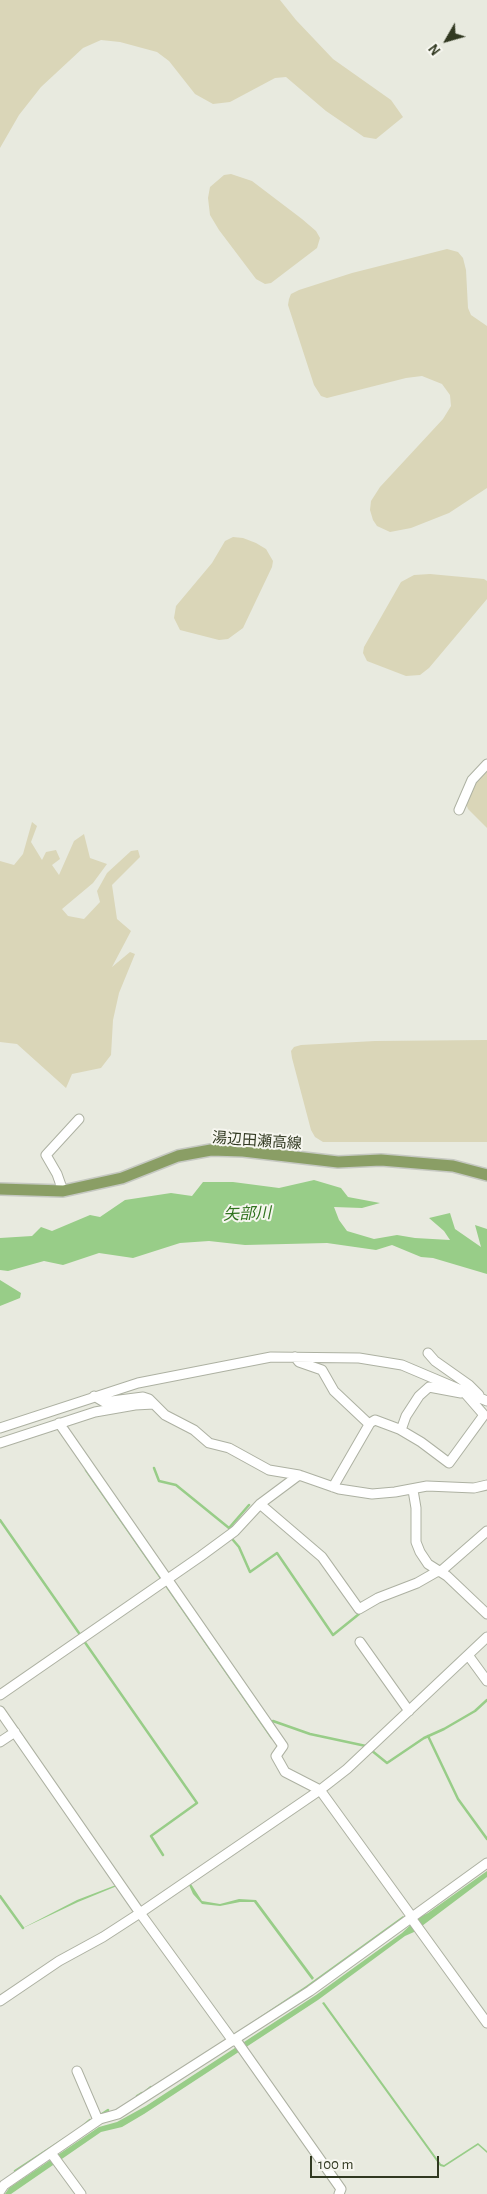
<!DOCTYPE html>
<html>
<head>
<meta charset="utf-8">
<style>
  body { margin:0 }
  #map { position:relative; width:487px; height:2194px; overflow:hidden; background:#e8eadf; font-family:"Alegreya Sans",sans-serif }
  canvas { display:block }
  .north { position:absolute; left:422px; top:15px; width:50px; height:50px; -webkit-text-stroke:4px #f6f6ef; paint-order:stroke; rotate:232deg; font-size:14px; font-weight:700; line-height:20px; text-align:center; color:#313921 }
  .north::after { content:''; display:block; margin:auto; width:18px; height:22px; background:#313921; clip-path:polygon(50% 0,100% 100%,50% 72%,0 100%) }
  .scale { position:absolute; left:310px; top:2156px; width:129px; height:22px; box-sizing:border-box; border:2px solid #313921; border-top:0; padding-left:6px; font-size:15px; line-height:18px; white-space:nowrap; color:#313921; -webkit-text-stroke:4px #f6f6ef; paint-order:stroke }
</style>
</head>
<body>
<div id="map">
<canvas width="487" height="2194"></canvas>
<div class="north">N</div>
<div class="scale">100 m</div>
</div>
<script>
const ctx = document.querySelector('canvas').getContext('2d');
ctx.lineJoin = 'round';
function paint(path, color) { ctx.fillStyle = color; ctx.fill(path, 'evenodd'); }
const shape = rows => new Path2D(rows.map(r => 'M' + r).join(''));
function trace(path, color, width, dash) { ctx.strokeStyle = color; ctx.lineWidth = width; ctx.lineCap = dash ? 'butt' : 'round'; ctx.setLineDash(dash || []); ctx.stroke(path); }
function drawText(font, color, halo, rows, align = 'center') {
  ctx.font = font + ' "Alegreya Sans","Noto Sans JP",sans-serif'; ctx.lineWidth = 4; ctx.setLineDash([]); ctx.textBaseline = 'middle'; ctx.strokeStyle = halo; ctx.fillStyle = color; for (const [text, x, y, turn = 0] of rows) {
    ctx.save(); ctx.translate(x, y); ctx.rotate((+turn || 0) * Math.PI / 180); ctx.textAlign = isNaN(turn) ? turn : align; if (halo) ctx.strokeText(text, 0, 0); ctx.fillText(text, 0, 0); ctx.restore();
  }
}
paint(shape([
  [0,0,280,0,296,20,333,59,391,100,403,117,376,139,364,137,326,111,286,77,275,78,230,102,213,104,195,94,169,61,157,52,120,42,101,40,83,48,41,87,19,115,0,148],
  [231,174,252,181,302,219,316,231,320,238,317,248,271,283,265,284,256,279,219,230,210,215,208,198,210,187,224,175],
  [447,249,458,252,463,258,466,270,468,308,471,315,487,326,487,488,449,513,411,528,390,532,377,526,373,520,370,510,371,501,380,487,443,419,451,406,450,395,442,384,422,376,406,378,327,398,321,396,314,385,288,305,289,299,291,294,299,290,352,273],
  [233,537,243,538,256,543,266,549,273,561,272,567,243,628,228,639,219,640,180,630,174,618,176,606,212,563,225,541],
  [430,574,484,579,487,581,487,599,429,668,420,675,406,676,367,661,363,653,364,647,401,582,414,575],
  [487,766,487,828,468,809,465,801,464,787],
  [32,822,37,826,31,842,42,860,46,852,56,850,60,859,52,865,59,875,74,841,84,834,90,858,107,864,93,883,62,909,68,916,84,919,100,902,97,891,107,873,131,851,138,850,140,857,112,885,117,919,131,931,112,967,130,952,135,954,119,993,113,1020,111,1055,101,1068,72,1074,66,1088,17,1044,0,1042,0,861,14,865,23,854],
  [487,1040,487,1142,323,1142,315,1137,311,1130,292,1058,291,1051,294,1047,301,1045,375,1041]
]), '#dad6b8');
paint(shape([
  [314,1180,341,1188,348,1197,380,1203,362,1208,334,1207,339,1220,347,1231,374,1239,397,1235,415,1238,450,1240,444,1231,429,1218,450,1213,455,1229,481,1247,475,1225,487,1229,487,1274,433,1258,421,1257,392,1245,376,1250,327,1243,245,1245,209,1241,180,1243,133,1258,99,1253,63,1265,44,1261,8,1271,0,1270,0,1238,32,1236,41,1227,52,1231,90,1215,100,1217,125,1200,171,1193,192,1196,203,1182,233,1182,279,1188],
  [0,1280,21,1293,20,1298,0,1306],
  [487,1871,487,1877,414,1932,405,1936,318,2000,144,2114,122,2127,101,2132,11,2194,5,2194,9,2188,99,2127,117,2122,146,2106,316,1995,402,1933,418,1918,428,1913],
  [191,1884,202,1901,220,1904,239,1899,256,1900,314,1978,312,1980,254,1902,240,1902,220,1906,202,1904,193,1894,189,1885],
  [116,1885,117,1886,78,1902,19,1930,77,1900],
  [403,1916,404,1917,308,1987,235,2035,234,2034,306,1986],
  [324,2002,441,2164,444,2165,478,2143,487,2151,487,2153,478,2145,444,2167,440,2166,322,2003]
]), '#98cd88');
trace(shape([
  [154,1468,159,1481,176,1485,229,1528,249,1505],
  [86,1470,272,1738],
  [0,1520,81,1636],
  [233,1540,239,1547,250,1572,277,1553,333,1635,359,1614],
  [84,1641,197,1803,151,1836,163,1855],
  [271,1723,273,1721,310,1734,366,1746,387,1763,424,1738,444,1729,475,1711,487,1700],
  [428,1736,458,1799,487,1839],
  [0,1896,23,1928],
  [146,2091,151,2087],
  [137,2096,142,2093],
  [102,2114,108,2110],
  [83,2126,90,2120],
  [15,2171,64,2139]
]), '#98cd88', 2.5);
const minor = shape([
  [459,810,472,780,487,764],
  [63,1191,57,1174,46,1155,79,1119],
  [428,1353,435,1361,469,1385,479,1395],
  [295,1357,299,1362,322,1370,334,1391,369,1424],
  [94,1396,104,1402,143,1397,149,1399,165,1415,194,1430,209,1443,229,1448,269,1470,299,1475,339,1489,372,1494,395,1492,427,1486,474,1488,487,1485],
  [59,1423,283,1746,276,1756,285,1772,320,1790,412,1917],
  [0,1428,138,1383,271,1357,359,1358,402,1365,487,1401],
  [401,1430,406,1416,419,1396,429,1387,461,1393],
  [0,1443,95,1412,135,1405,154,1404],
  [333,1487,370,1423,375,1420,399,1429,421,1442,449,1463,484,1415,464,1392],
  [413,1490,416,1508,416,1542,420,1552,428,1564,447,1576,487,1614],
  [260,1504,322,1557,359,1609,378,1598,417,1583,438,1571],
  [440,1572,487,1531],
  [360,1642,409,1711],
  [468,1655,487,1681],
  [0,1695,201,1556,235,1531,260,1504,299,1475],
  [0,1711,140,1913,233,2041],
  [0,1742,15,1732],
  [411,1918,487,2023],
  [0,2001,59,1961,103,1937,140,1913,320,1790,347,1769,487,1637],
  [236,2040,341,2189,339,2194],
  [77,2071,98,2120],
  [51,2153,81,2194],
  [0,2191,4,2185,100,2119,118,2114,310,1991,487,1863]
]);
const major = shape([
  [0,1189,63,1191,122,1178,178,1156,211,1150,243,1151,338,1162,381,1160,453,1166,487,1175]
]);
trace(minor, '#adb1a2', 11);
trace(major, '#c5c8c1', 14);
trace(minor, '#fff', 9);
trace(major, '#8a9e65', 11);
drawText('15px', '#313921', '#f6f6ef', [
  ["湯辺田瀬高線",257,1141,4]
]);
drawText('italic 16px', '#30721e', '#f6f6ef', [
  ["矢部川",247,1214,-2]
]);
</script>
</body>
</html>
